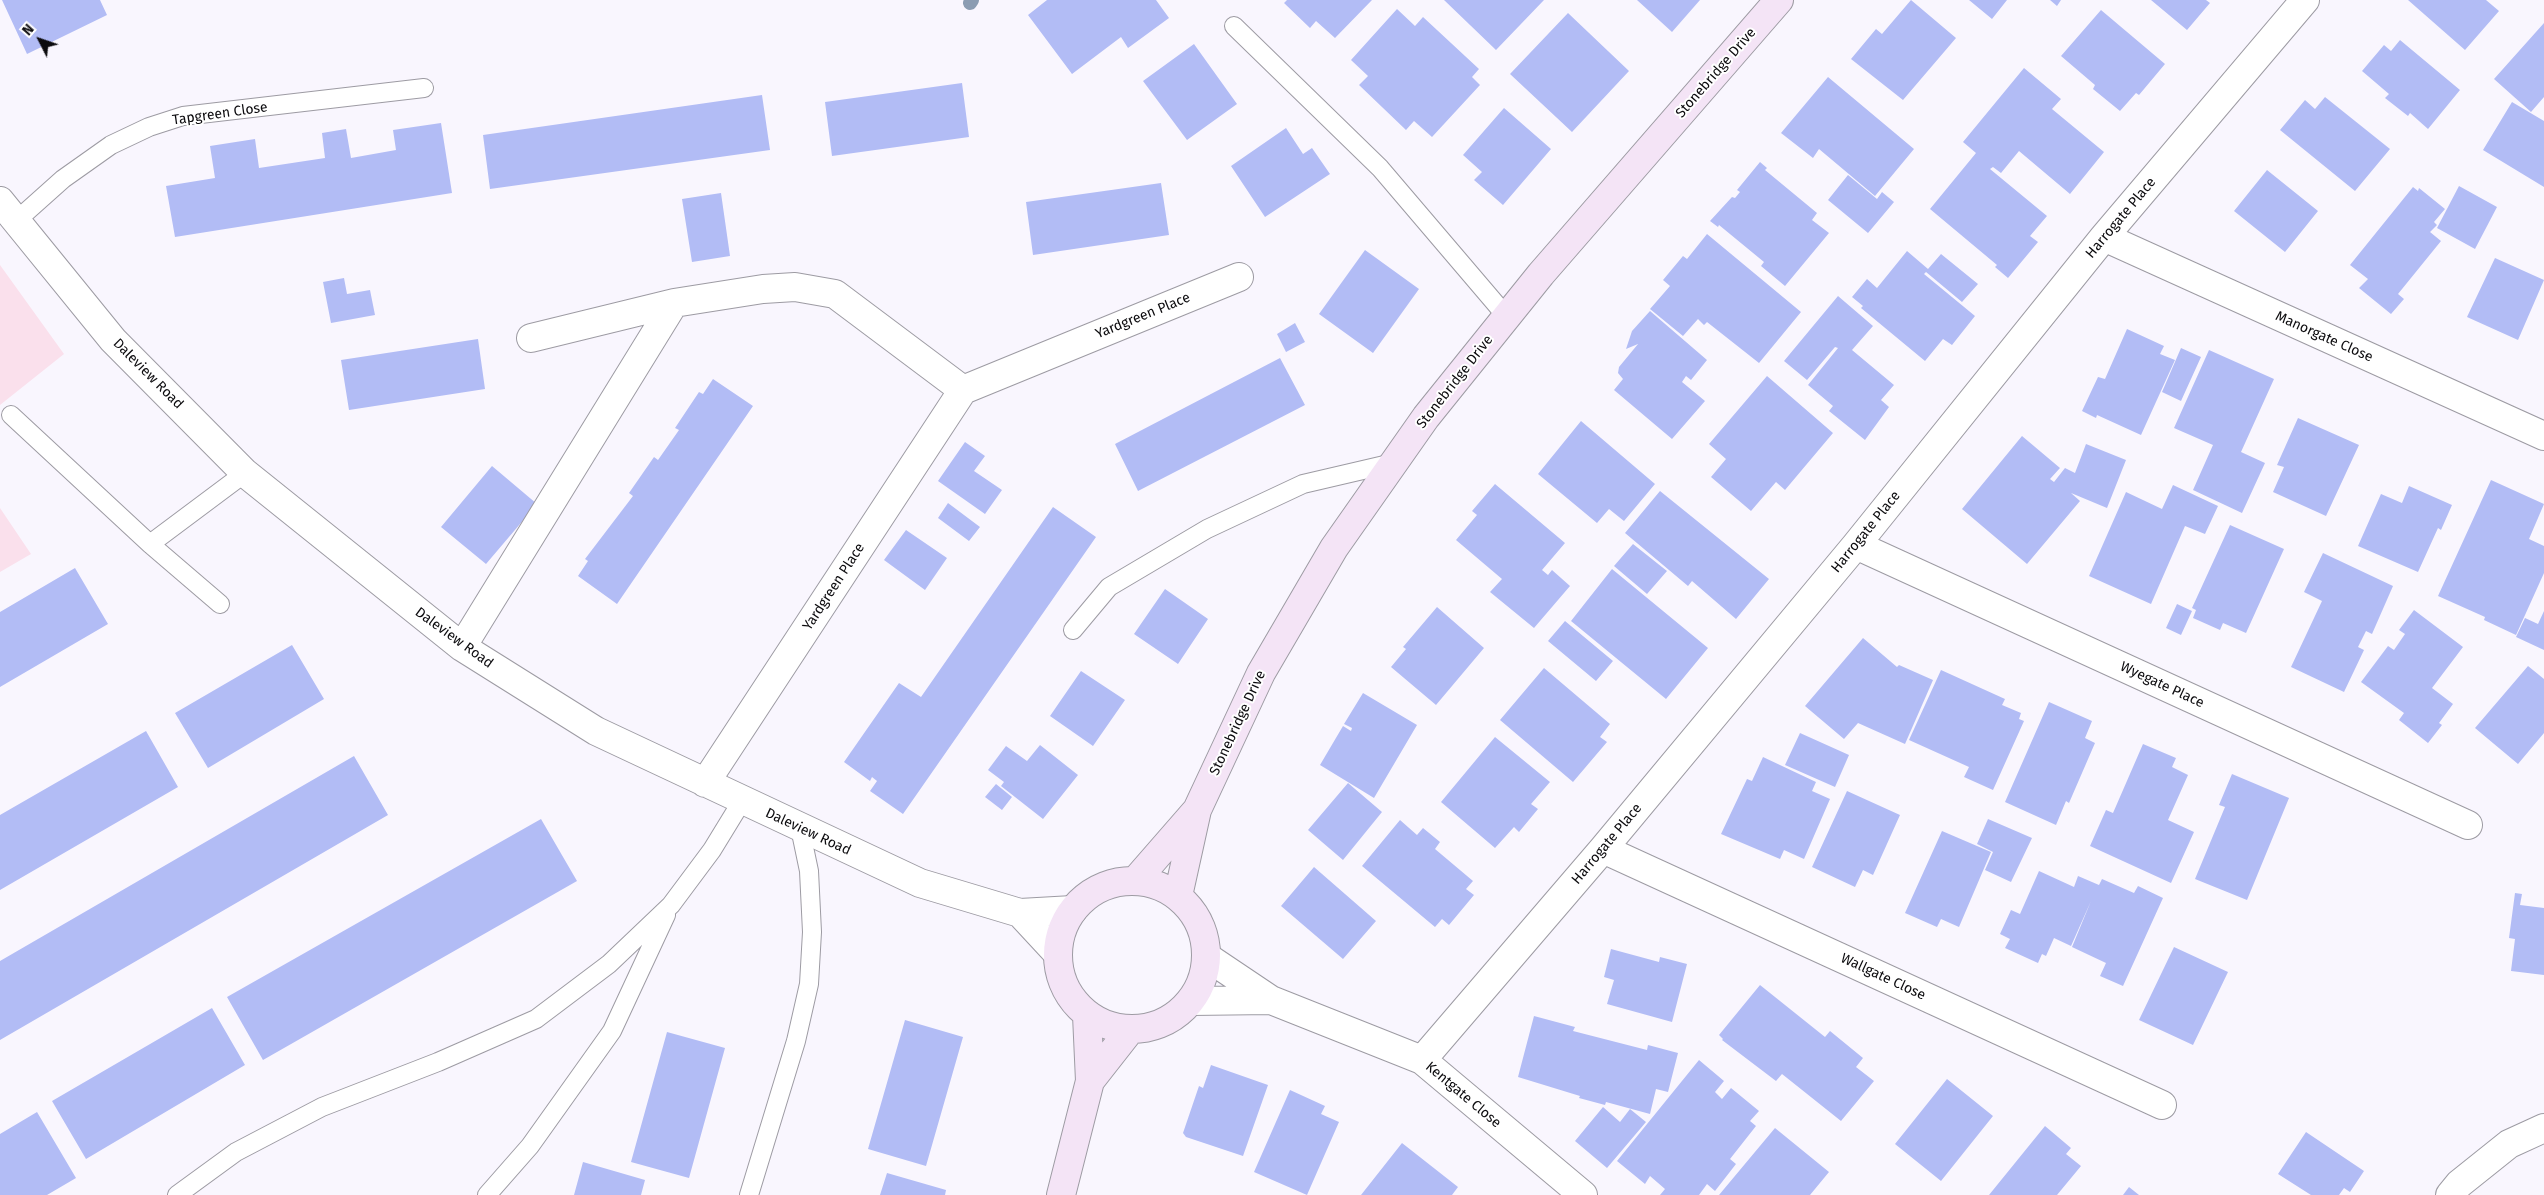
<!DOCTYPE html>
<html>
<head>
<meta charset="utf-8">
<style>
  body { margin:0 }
  #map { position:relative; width:2544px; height:1195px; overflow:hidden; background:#f9f6fe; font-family:"Fira Sans",sans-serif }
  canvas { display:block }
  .north { position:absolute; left:15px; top:15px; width:50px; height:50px; -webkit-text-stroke:4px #fff; paint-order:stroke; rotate:311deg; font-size:14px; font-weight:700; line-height:20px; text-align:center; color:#0c0b0e }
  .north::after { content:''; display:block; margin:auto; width:18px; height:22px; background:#0c0b0e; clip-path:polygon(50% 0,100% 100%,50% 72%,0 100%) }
</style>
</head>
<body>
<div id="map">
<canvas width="2544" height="1195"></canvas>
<div class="north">N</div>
</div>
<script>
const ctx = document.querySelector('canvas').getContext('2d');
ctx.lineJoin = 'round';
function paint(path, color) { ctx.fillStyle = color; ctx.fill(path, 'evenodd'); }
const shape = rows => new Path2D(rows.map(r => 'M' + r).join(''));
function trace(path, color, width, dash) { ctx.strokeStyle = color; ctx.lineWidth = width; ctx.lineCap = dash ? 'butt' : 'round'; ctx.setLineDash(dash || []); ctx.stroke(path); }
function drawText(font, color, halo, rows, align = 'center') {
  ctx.font = font + ' "Fira Sans",sans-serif'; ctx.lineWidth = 4; ctx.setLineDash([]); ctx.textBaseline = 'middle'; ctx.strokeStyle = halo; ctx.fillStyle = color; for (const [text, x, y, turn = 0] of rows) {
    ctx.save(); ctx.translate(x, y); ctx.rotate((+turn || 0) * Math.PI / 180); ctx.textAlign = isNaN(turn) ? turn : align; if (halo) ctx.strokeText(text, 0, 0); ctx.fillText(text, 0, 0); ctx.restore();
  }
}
paint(shape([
  [0,265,64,354,0,405],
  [0,508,31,554,0,572]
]), '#fae0ec');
trace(shape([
  [970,3,972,0]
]), '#8b9cb2', 14);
paint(shape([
  [2,0,100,0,107,15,27,54],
  [1047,0,1156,0,1169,18,1128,48,1121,37,1072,74,1028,15],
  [1287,0,1372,0,1335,38,1316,21,1310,28,1284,3],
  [1444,0,1544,0,1496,50],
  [1637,0,1700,0,1672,32],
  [1911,0,1956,38,1903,100,1851,59,1876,29,1882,34],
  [1969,0,2007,0,1992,19],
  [2050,0,2061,0,2057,6],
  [2151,0,2206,0,2210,3,2187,30],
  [2408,0,2486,0,2499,11,2465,50],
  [1397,9,1415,26,1423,17,1479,69,1472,77,1480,85,1432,137,1414,121,1406,130,1359,85,1368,76,1351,60],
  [2101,10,2165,64,2139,95,2136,93,2120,111,2093,89,2095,85,2061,56],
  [1568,13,1629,71,1572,132,1510,74],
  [2544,23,2544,97,2531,112,2494,79],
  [2400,40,2460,90,2428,129,2410,113,2408,116,2385,98,2389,94,2362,71,2384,45,2391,51],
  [1194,44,1237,104,1187,140,1143,81],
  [2024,68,2061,99,2052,109,2104,152,2070,194,2019,151,2001,173,1993,167,1990,169,2047,216,2030,236,2038,242,2008,278,1995,267,1997,265,1930,209,1976,153,1963,142],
  [1828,77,1914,149,1875,196,1819,149,1813,158,1781,133],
  [962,83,969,137,832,156,825,102],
  [762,95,770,150,490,189,483,135],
  [2325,97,2390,149,2355,191,2280,130,2305,100,2315,109],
  [2512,102,2544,121,2544,187,2483,150],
  [1504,108,1551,149,1503,205,1474,180,1482,172,1463,155],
  [441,123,452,193,175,237,166,186,215,178,210,146,255,139,259,168,325,158,322,133,346,129,351,158,396,150,393,130],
  [1286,128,1303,154,1312,148,1330,174,1265,217,1231,166],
  [1760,162,1767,168,1765,170,1817,213,1812,220,1829,233,1785,286,1761,266,1764,262,1719,225,1718,227,1710,221,1732,197,1735,198,1740,192,1737,190],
  [2267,170,2318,211,2285,252,2234,211],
  [1848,175,1877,199,1882,192,1894,202,1868,233,1828,200],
  [1161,183,1169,235,1033,255,1026,202],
  [2459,186,2497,207,2475,249,2437,228],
  [2413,187,2418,191,2419,188,2445,209,2434,222,2437,225,2430,232,2441,241,2398,294,2404,299,2391,314,2359,288,2368,279,2350,265],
  [721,193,730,256,692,262,682,199],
  [1707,234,1801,312,1759,363,1707,322,1704,325,1698,319,1683,336,1650,309,1670,286,1663,280,1683,256,1687,259],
  [1365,250,1419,289,1373,353,1319,314],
  [1907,251,1928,269,1941,254,1978,284,1962,302,1926,272,1924,274,1975,316,1952,345,1943,339,1925,361,1861,308,1863,306,1852,297,1867,279,1877,288],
  [2495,258,2544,280,2518,340,2467,317],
  [344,278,347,294,370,290,375,315,331,323,323,282],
  [1838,296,1873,326,1852,350,1894,385,1881,400,1889,407,1865,440,1829,411,1833,406,1808,385,1838,348,1835,347,1807,380,1784,361],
  [1650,311,1707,360,1691,380,1686,376,1682,382,1705,401,1672,439,1614,390,1623,379,1618,373,1619,367,1638,344,1626,349,1632,331],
  [1295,323,1305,342,1286,352,1277,334],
  [2127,329,2164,346,2160,354,2175,360,2141,435,2097,415,2096,418,2082,411,2098,377,2105,379],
  [478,339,485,389,349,410,341,360],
  [2181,348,2201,357,2181,401,2162,392],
  [2209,350,2274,379,2241,452,2265,463,2242,513,2193,490,2213,445,2174,428],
  [1280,358,1305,405,1138,491,1115,444],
  [1767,376,1833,433,1785,490,1776,482,1751,511,1711,477,1726,459,1709,444],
  [713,379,753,406,617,604,578,576,588,561,585,559,633,496,629,493,654,457,658,460,679,430,675,428,699,392,703,394],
  [2298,418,2359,445,2326,516,2273,492,2284,467,2277,465],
  [1581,421,1655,484,1624,521,1609,509,1597,523,1538,474],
  [2022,436,2060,468,2050,479,2054,482,2065,468,2075,473,2086,444,2126,460,2107,508,2071,493,2080,501,2027,564,1962,509],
  [965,442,985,456,974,471,1002,490,985,514,938,481],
  [492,466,537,504,486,564,441,527],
  [2491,480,2544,504,2529,539,2544,546,2544,573,2516,635,2484,620,2485,617,2438,596],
  [1495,484,1565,543,1542,570,1548,575,1552,570,1570,586,1534,628,1490,592,1502,579,1456,540,1477,515,1472,511],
  [2173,485,2218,506,2205,534,2185,526,2151,604,2089,576,2126,492,2162,509],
  [2409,486,2452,505,2441,530,2438,528,2418,572,2358,546,2381,494,2402,503],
  [1660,491,1769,579,1736,619,1692,581,1688,586,1625,533],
  [948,503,980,527,969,541,938,518],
  [1053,507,1096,537,903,814,870,791,877,781,872,777,870,781,844,762,899,683,921,697],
  [2230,525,2284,549,2246,633,2223,623,2220,630,2193,618,2196,610,2192,608],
  [906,530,947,558,925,590,884,560],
  [1633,544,1667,571,1647,594,1614,566],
  [2323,553,2393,586,2372,634,2366,631,2358,647,2364,650,2344,692,2291,667,2322,601,2304,592],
  [75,568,108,624,0,687,0,612],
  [1612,569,1708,648,1666,699,1571,621],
  [1165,589,1208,619,1178,664,1134,634],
  [2177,604,2192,611,2181,635,2166,628],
  [1437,607,1484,648,1436,705,1391,667,1406,649,1403,647],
  [2414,610,2463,647,2432,688,2453,704,2439,723,2442,725,2428,743,2399,720,2404,713,2361,682,2388,646,2394,650,2405,634,2399,630],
  [2544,611,2544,650,2516,637,2525,618,2538,624],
  [1565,621,1613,661,1596,681,1548,641],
  [1863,638,1897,667,1899,665,1933,680,1905,744,1858,723,1844,739,1805,706],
  [292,645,324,699,208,768,175,713],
  [2528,666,2544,679,2544,733,2518,764,2475,728],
  [1544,668,1610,724,1600,737,1607,742,1573,782,1500,720],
  [1941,670,2005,699,2002,705,2021,713,2019,719,2024,721,1993,790,1964,777,1969,767,1909,740],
  [1081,671,1125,700,1093,746,1050,716],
  [1363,693,1417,725,1374,798,1320,765,1343,726,1351,731,1352,728,1344,724],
  [2049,702,2092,721,2085,738,2095,743,2069,803,2066,801,2056,825,2005,802],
  [146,731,178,787,0,890,0,815],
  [1800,733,1849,755,1835,787,1785,765],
  [1495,737,1550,782,1531,804,1538,809,1519,832,1514,827,1495,848,1441,802],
  [2143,744,2176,758,2172,767,2188,775,2168,820,2194,832,2171,883,2090,846,2106,810,2113,813],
  [1040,745,1078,775,1043,819,1001,786,1004,782,988,770,1006,746,1027,761],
  [354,756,388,815,0,1040,0,961],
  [1763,757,1816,782,1812,791,1830,799,1804,859,1784,850,1780,859,1721,834,1747,779,1752,781],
  [2232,774,2289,798,2247,900,2195,879,2225,807,2219,805],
  [1348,783,1382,812,1343,860,1308,830],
  [996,784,1012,797,1002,810,985,797],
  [1847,791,1900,815,1873,875,1863,870,1855,887,1812,867],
  [541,819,577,881,263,1060,227,997],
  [1988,819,2032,838,2011,882,1985,870,1993,852,1977,844],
  [1400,820,1417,835,1423,828,1440,842,1435,849,1473,881,1466,889,1474,895,1449,925,1442,919,1435,927,1362,866],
  [1942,831,1991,852,1959,927,1941,919,1937,927,1905,913],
  [1314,867,1376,921,1343,959,1281,906],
  [2039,871,2074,887,2078,876,2099,885,2102,879,2134,893,2138,886,2163,898,2123,986,2100,976,2106,963,2072,947,2091,901,2071,946,2054,938,2046,956,2042,954,2038,963,2005,948,2010,939,2000,934,2011,910,2020,914],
  [2515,893,2522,894,2520,905,2544,908,2544,975,2511,971,2515,939,2509,938],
  [2174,947,2228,972,2193,1045,2139,1020],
  [1611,949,1659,962,1660,957,1687,964,1672,1022,1607,1004,1614,980,1604,977],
  [1760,985,1825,1037,1830,1031,1863,1058,1856,1067,1874,1081,1841,1121,1782,1074,1776,1081,1722,1040,1723,1039,1719,1035],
  [212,1008,245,1065,86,1159,52,1101],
  [1534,1016,1575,1027,1573,1031,1647,1050,1648,1045,1678,1053,1668,1092,1656,1089,1650,1114,1606,1102,1605,1105,1579,1098,1580,1096,1518,1077],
  [905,1020,963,1037,926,1166,868,1149],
  [667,1032,725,1048,689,1178,631,1162],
  [1699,1060,1724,1081,1715,1092,1722,1099,1731,1088,1759,1111,1750,1121,1756,1126,1730,1159,1736,1164,1715,1191,1707,1184,1699,1195,1660,1195,1665,1189,1650,1176,1645,1184,1617,1161],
  [1211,1065,1268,1085,1243,1156,1186,1137,1183,1133,1199,1086,1203,1088],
  [1947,1079,1993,1116,1941,1181,1895,1144],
  [1290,1090,1325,1106,1321,1114,1339,1122,1307,1195,1254,1172],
  [1603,1107,1620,1122,1630,1109,1646,1122,1607,1168,1575,1141],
  [37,1112,76,1178,47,1195,0,1195,0,1134],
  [2045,1126,2071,1148,2066,1154,2081,1166,2057,1195,1989,1195],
  [1775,1128,1829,1172,1810,1195,1719,1195],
  [2306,1132,2364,1171,2350,1192,2344,1188,2339,1195,2311,1195,2278,1174],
  [1402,1143,1458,1187,1452,1195,1361,1195],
  [583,1162,645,1180,641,1195,574,1195],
  [887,1173,946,1190,945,1195,880,1195],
  [2129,1187,2139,1195,2123,1195]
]), '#b2bcf5');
const lane = shape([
  [1234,26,1380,168,1507,317],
  [16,221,63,179,111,145,149,127,183,116,424,88],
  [11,415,150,544,220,604],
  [150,544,245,473],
  [1073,630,1109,587,1207,529,1303,484,1393,463],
  [177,1195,236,1152,322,1107,438,1062,536,1019,609,964,671,905,712,850,742,801],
  [487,1195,530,1146,612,1031,666,915],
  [749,1195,796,1041,809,984,812,932,809,871,800,828]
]);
const street = shape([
  [0,201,113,340,245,473,462,647,596,731,920,883,1020,913,1073,910],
  [2104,237,2544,436],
  [531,338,674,303,763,289,795,287,835,294,963,390,1239,277],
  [1856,545,2468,825],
  [462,647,674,303],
  [705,783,963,390],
  [1603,849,2162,1105],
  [1020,913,1058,954],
  [1207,957,1271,1000,1422,1060,1583,1195],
  [1191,1001,1271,1000],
  [1422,1060,1603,849,1856,545,2104,237,2305,0],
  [2450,1195,2459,1184,2509,1144,2544,1128]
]);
const secondary = shape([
  '1058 955a74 74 0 1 1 148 0a74 74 0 1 1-148 0Z',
  [1135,881,1196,811],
  [1178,896,1197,810,1261,673,1334,548,1426,417,1541,274,1779,0],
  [1090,1081,1130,1030],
  [1061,1195,1090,1081,1087,1015]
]);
trace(lane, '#9d9ba3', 20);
trace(street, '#9d9ba3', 30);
trace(secondary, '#9d9ba3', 30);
trace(lane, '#fff', 18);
trace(street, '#fff', 28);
trace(secondary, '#f4e4f6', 28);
drawText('14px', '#0c0b0e', '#fff', [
  ["Stonebridge Drive",1716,73,-49],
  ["Tapgreen Close",220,114,-8],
  ["Harrogate Place",2121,218,-50],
  ["Yardgreen Place",1143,316,-22],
  ["Manorgate Close",2324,337,24],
  ["Daleview Road",148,374,45],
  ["Stonebridge Drive",1455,382,-52],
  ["Harrogate Place",1866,532,-51],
  ["Yardgreen Place",834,587,-57],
  ["Daleview Road",454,638,36],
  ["Wyegate Place",2162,685,25],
  ["Stonebridge Drive",1238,723,-65],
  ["Daleview Road",808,832,25],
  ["Harrogate Place",1607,844,-50],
  ["Wallgate Close",1883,977,25],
  ["Kentgate Close",1463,1095,40]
]);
</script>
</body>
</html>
